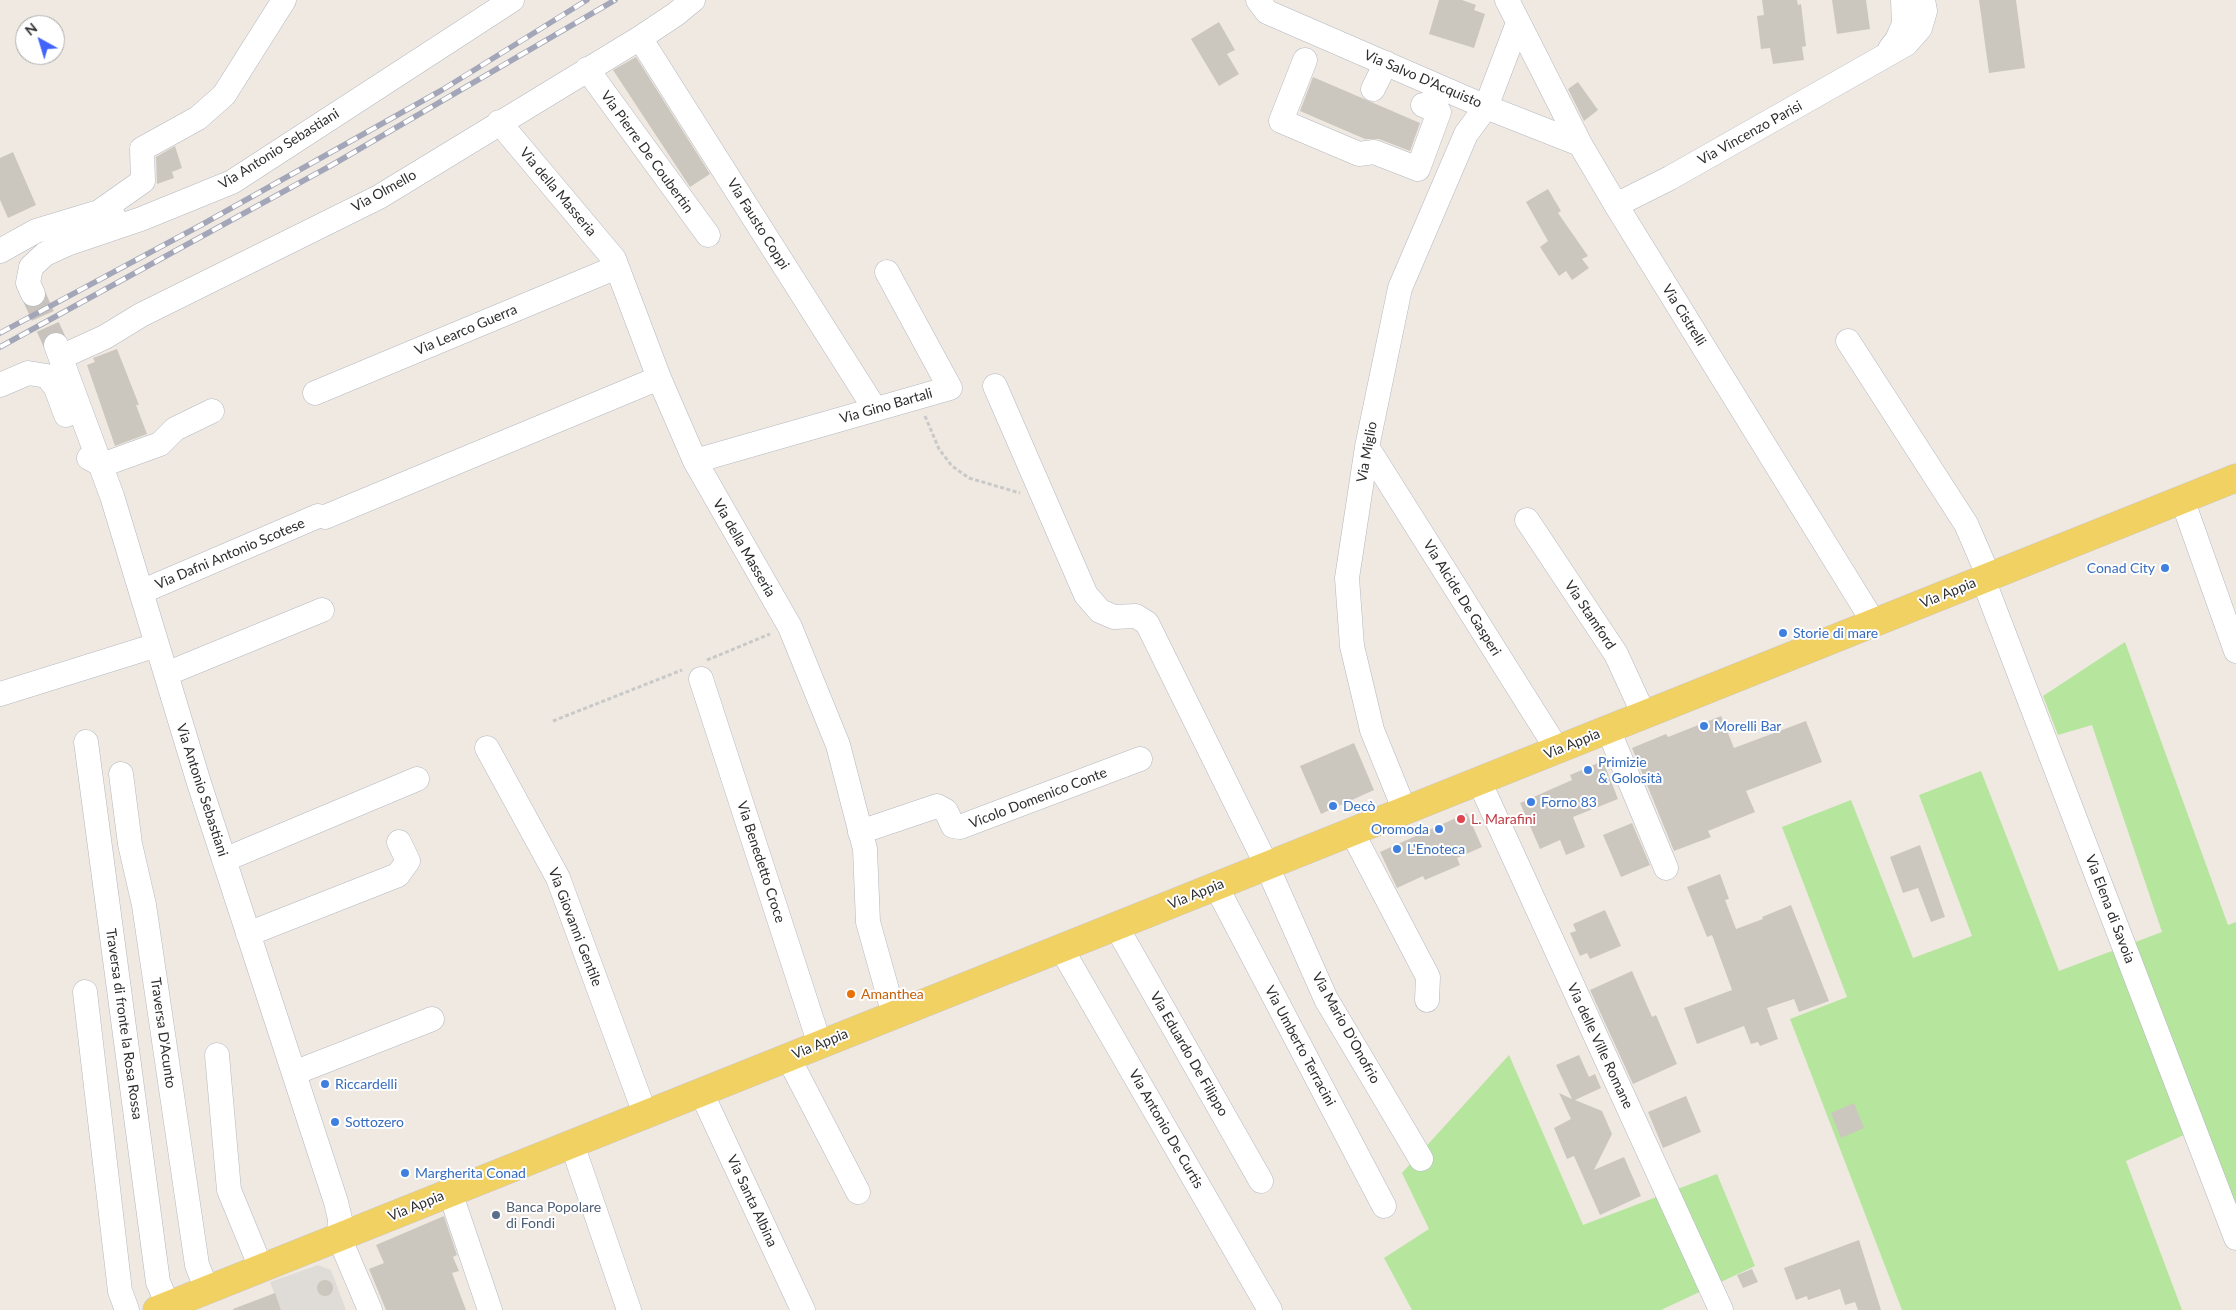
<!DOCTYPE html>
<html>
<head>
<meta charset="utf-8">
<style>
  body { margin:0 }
  #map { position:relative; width:2236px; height:1310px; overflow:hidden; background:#efe9e1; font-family:Lato,sans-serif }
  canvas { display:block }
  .north { position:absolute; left:15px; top:15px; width:50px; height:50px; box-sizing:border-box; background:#fff; border:1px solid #ababab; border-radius:50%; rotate:321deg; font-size:14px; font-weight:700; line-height:20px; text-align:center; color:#2e2e2e }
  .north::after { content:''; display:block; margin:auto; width:18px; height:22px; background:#4264fb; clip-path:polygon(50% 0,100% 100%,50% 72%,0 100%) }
</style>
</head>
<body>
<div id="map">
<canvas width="2236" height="1310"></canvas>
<div class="north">N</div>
</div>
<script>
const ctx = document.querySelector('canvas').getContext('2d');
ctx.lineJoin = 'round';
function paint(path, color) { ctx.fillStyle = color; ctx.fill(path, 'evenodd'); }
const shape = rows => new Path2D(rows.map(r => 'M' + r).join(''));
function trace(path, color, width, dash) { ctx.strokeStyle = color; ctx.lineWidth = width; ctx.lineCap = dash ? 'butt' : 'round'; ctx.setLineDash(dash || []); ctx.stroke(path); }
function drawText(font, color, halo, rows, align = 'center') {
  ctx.font = font + ' Lato,sans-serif'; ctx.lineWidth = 4; ctx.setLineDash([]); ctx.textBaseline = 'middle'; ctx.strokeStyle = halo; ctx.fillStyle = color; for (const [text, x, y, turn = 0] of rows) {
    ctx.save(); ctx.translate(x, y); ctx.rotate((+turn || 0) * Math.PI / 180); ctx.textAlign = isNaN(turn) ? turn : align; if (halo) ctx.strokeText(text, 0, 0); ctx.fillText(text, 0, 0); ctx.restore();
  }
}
paint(shape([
  [2125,642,2228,925,2236,922,2236,1207,2204,1126,2126,1161,2182,1310,1902,1310,1790,1019,1847,997,1782,827,1851,800,1913,958,1972,936,1919,795,1981,771,2059,971,2162,932,2092,725,2058,735,2043,696],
  [1509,1055,1583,1225,1717,1174,1755,1266,1661,1310,1412,1310,1384,1258,1429,1229,1402,1173]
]), '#b6e59e');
paint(shape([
  [318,1265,331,1270,346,1310,281,1310,270,1282]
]), '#dfdcd8');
paint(shape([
  [1439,0,1462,0,1476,5,1474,10,1485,14,1474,48,1429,34],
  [1762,0,1797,0,1798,5,1801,4,1806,46,1802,47,1804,60,1773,64,1770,48,1761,49,1757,16,1764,15],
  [1832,0,1866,0,1870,29,1837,34],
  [1979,0,2016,0,2025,68,1989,73],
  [1219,22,1235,50,1227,54,1239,74,1219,86,1191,39],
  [636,57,710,174,690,187,613,70],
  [1313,77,1420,123,1410,151,1379,139,1365,139,1300,111],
  [1578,82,1598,110,1584,121,1568,89],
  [175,146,182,168,172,172,174,178,157,184,156,157],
  [13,152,36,205,8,218,0,200,0,158],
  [1548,189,1561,211,1558,213,1588,256,1582,259,1589,268,1572,280,1566,271,1559,276,1540,247,1548,241,1526,202],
  [117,349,139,405,136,405,147,434,115,446,87,365,95,362,93,358],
  [1721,716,1734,748,1806,721,1822,762,1746,791,1755,812,1708,831,1711,837,1674,851,1632,748,1666,734,1668,737],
  [1354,743,1374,790,1321,814,1300,766],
  [1603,761,1618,799,1573,817,1585,847,1566,855,1560,840,1540,849,1520,803,1572,780,1570,775],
  [1467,813,1482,847,1457,858,1460,865,1425,880,1423,876,1397,888,1380,852],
  [1632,823,1650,865,1621,877,1603,835],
  [1920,845,1945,917,1931,922,1918,888,1903,893,1890,857],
  [1720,874,1729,899,1725,900,1736,929,1763,919,1762,917,1791,905,1829,1001,1799,1012,1794,999,1767,1008,1778,1039,1760,1046,1758,1042,1751,1044,1744,1026,1697,1044,1684,1008,1732,990,1712,935,1707,937,1687,887],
  [1605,910,1621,946,1590,959,1587,953,1580,956,1570,933,1576,931,1573,924],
  [1632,971,1652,1017,1656,1015,1677,1064,1633,1084,1590,990],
  [1579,1055,1589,1077,1595,1074,1601,1088,1575,1100,1602,1111,1612,1134,1594,1170,1624,1157,1641,1196,1600,1215,1574,1156,1567,1159,1554,1128,1571,1119,1559,1093,1572,1099,1556,1065],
  [1686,1096,1701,1132,1663,1148,1648,1112],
  [1854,1103,1864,1128,1841,1138,1831,1113],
  [444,1216,457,1255,453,1257,459,1271,452,1273,466,1310,386,1310,369,1269,384,1263,376,1245],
  [1859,1240,1881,1310,1858,1310,1855,1302,1845,1305,1840,1289,1808,1300,1807,1296,1796,1300,1784,1268],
  [1752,1269,1758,1282,1743,1288,1737,1275],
  '317 1288a8 8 0 1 1 16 0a8 8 0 1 1-16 0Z',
  [275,1293,281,1310,233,1310,233,1309]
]), '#cbc7bf');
trace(shape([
  [33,294,56,345]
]), '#c8c4bd', 24, [24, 12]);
const minor = shape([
  [1258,0,1267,12,1486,107,1580,144],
  [1507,0,1580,144,1616,205,1874,623],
  [640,38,875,409],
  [1890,49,1897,40,1904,24,1903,0],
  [1305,60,1281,121,1359,154,1374,152,1418,169,1439,112,1423,105],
  [587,69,708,235],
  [1373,89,1386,63],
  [499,122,614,259,659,378,695,461,790,627,838,745,865,849,868,922,894,1015],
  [1616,205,1670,178,1906,44,1920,28,1925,11,1923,0],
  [99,212,143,181,142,149,198,118,224,95,284,0],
  [0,251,36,231,99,212,113,215],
  [33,294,28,283,31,267,45,254,67,244,141,219,232,182,512,0],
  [1848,341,1966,524,1989,577],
  [56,345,112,496,199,783,336,1202,340,1219,339,1237,370,1310],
  [61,357,105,337,141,315,379,197,640,38,676,14,693,0],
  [0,385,28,373,47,376,56,388,66,415],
  [995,386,1086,595,1100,611,1114,617,1136,616,1147,623,1267,866,1326,999,1421,1159],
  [315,393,617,267],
  [1367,447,1557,749],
  [89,458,102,465,160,444,175,429,212,411],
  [695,461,950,388,887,272],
  [2182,499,2236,651],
  [325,517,659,378],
  [1527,520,1616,654,1644,715],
  [1983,579,2236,1238],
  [141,592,318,516],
  [166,674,322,610],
  [701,679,820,1045],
  [0,694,157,645],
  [1608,729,1666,868],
  [86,742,158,1282,168,1305],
  [487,748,558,878,645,1114],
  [121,774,130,844,144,905,197,1265,207,1290],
  [1479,781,1721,1310],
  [1405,811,1372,730,1352,646,1347,578,1367,447,1400,288,1466,134,1486,107,1518,23],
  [860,832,937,806,946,811,953,826,960,827,1140,759],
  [1352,832,1428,977,1427,1000],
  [224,860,417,779],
  [1216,886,1384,1206],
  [1116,926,1261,1181],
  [248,934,398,875,408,861,399,842],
  [1061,948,1270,1310],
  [85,992,120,1291,127,1310],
  [217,1055,229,1190,261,1268],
  [788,1057,858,1192],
  [294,1073,432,1019],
  [701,1092,803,1310],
  [572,1144,629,1310],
  [450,1192,490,1310]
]);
const major = shape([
  [157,1310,2236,478]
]);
trace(minor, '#b4b7c1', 25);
trace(major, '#c9c9c9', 29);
trace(shape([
  [925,416,939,449,952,466,969,478,1020,493],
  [707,660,770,634],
  [553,721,682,670]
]), '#c9c9c9', 3, [4, 2.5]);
trace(minor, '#fff', 24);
trace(major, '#f2d163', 28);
const rail = shape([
  [0,333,203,224,442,90,587,0],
  [0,347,332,165,615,0]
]);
trace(rail, '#a3a6b8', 5.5);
trace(rail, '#fff', 4, [11]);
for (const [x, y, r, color] of [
  [2165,568,5,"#3f7fe0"],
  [1783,633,5,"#3f7fe0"],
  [1704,726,5,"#3f7fe0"],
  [1588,770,5,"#3f7fe0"],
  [1531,802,5,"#3f7fe0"],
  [1333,806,5,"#3f7fe0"],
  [1461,819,5,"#e0444e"],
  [1439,829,5,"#3f7fe0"],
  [1397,849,5,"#3f7fe0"],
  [851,994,5,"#e8710a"],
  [325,1084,5,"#3f7fe0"],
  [335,1122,5,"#3f7fe0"],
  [405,1173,5,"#3f7fe0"],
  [496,1215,5,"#5c6f8a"]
]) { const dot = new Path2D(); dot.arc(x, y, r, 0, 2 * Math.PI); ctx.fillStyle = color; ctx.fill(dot); trace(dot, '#fff', 2); }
drawText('14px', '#2e2e2e', '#fff', [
  ["Via Salvo D'Acquisto",1423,79,23],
  ["Via Vincenzo Parisi",1750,133,-29],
  ["Via Antonio Sebastiani",279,149,-32],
  ["Via Pierre De Coubertin",647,152,54],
  ["Via Olmello",384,191,-29],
  ["Via della Masseria",558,192,50],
  ["Via Fausto Coppi",758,224,58],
  ["Via Cistrelli",1684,315,58],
  ["Via Learco Guerra",466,330,-23],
  ["Via Gino Bartali",886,406,-16],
  ["Via Miglio",1367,452,-80],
  ["Via della Masseria",744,548,60],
  ["Via Dafni Antonio Scotese",230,554,-23],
  ["Via Appia",1948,593,-22],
  ["Via Alcide De Gasperi",1462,598,58],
  ["Via Stamford",1590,615,56],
  ["Via Appia",1572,744,-22],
  ["Via Antonio Sebastiani",202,790,72],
  ["Vicolo Domenico Conte",1038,798,-21],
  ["Via Benedetto Croce",761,862,72],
  ["Via Appia",1196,894,-22],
  ["Via Elena di Savoia",2110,909,69],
  ["Via Giovanni Gentile",575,927,69],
  ["Traversa di fronte la Rosa Rossa",124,1024,82],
  ["Via Mario D'Onofrio",1346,1028,61],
  ["Traversa D'Acunto",163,1033,82],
  ["Via Appia",820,1044,-22],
  ["Via Umberto Terracini",1300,1046,62],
  ["Via delle Ville Romane",1600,1046,65],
  ["Via Eduardo De Filippo",1189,1054,60],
  ["Via Antonio De Curtis",1166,1129,60],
  ["Via Santa Albina",752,1201,65],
  ["Via Appia",416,1206,-22]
]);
drawText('14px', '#366cbe', '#fff', [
  ["Conad City",2155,568,"right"],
  ["Storie di mare",1793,633],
  ["Morelli Bar",1714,726],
  ["Primizie",1598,762],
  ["& Golosità",1598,778],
  ["Forno 83",1541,802],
  ["Decò",1343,806],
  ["Oromoda",1429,829,"right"],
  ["L'Enoteca",1407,849],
  ["Riccardelli",335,1084],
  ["Sottozero",345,1122],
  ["Margherita Conad",415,1173]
], 'left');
drawText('14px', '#be3a42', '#fff', [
  ["L. Marafini",1471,819]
], 'left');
drawText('14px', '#c56008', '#fff', [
  ["Amanthea",861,994]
], 'left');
drawText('14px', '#4e5e75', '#fff', [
  ["Banca Popolare",506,1207],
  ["di Fondi",506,1223]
], 'left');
</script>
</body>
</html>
